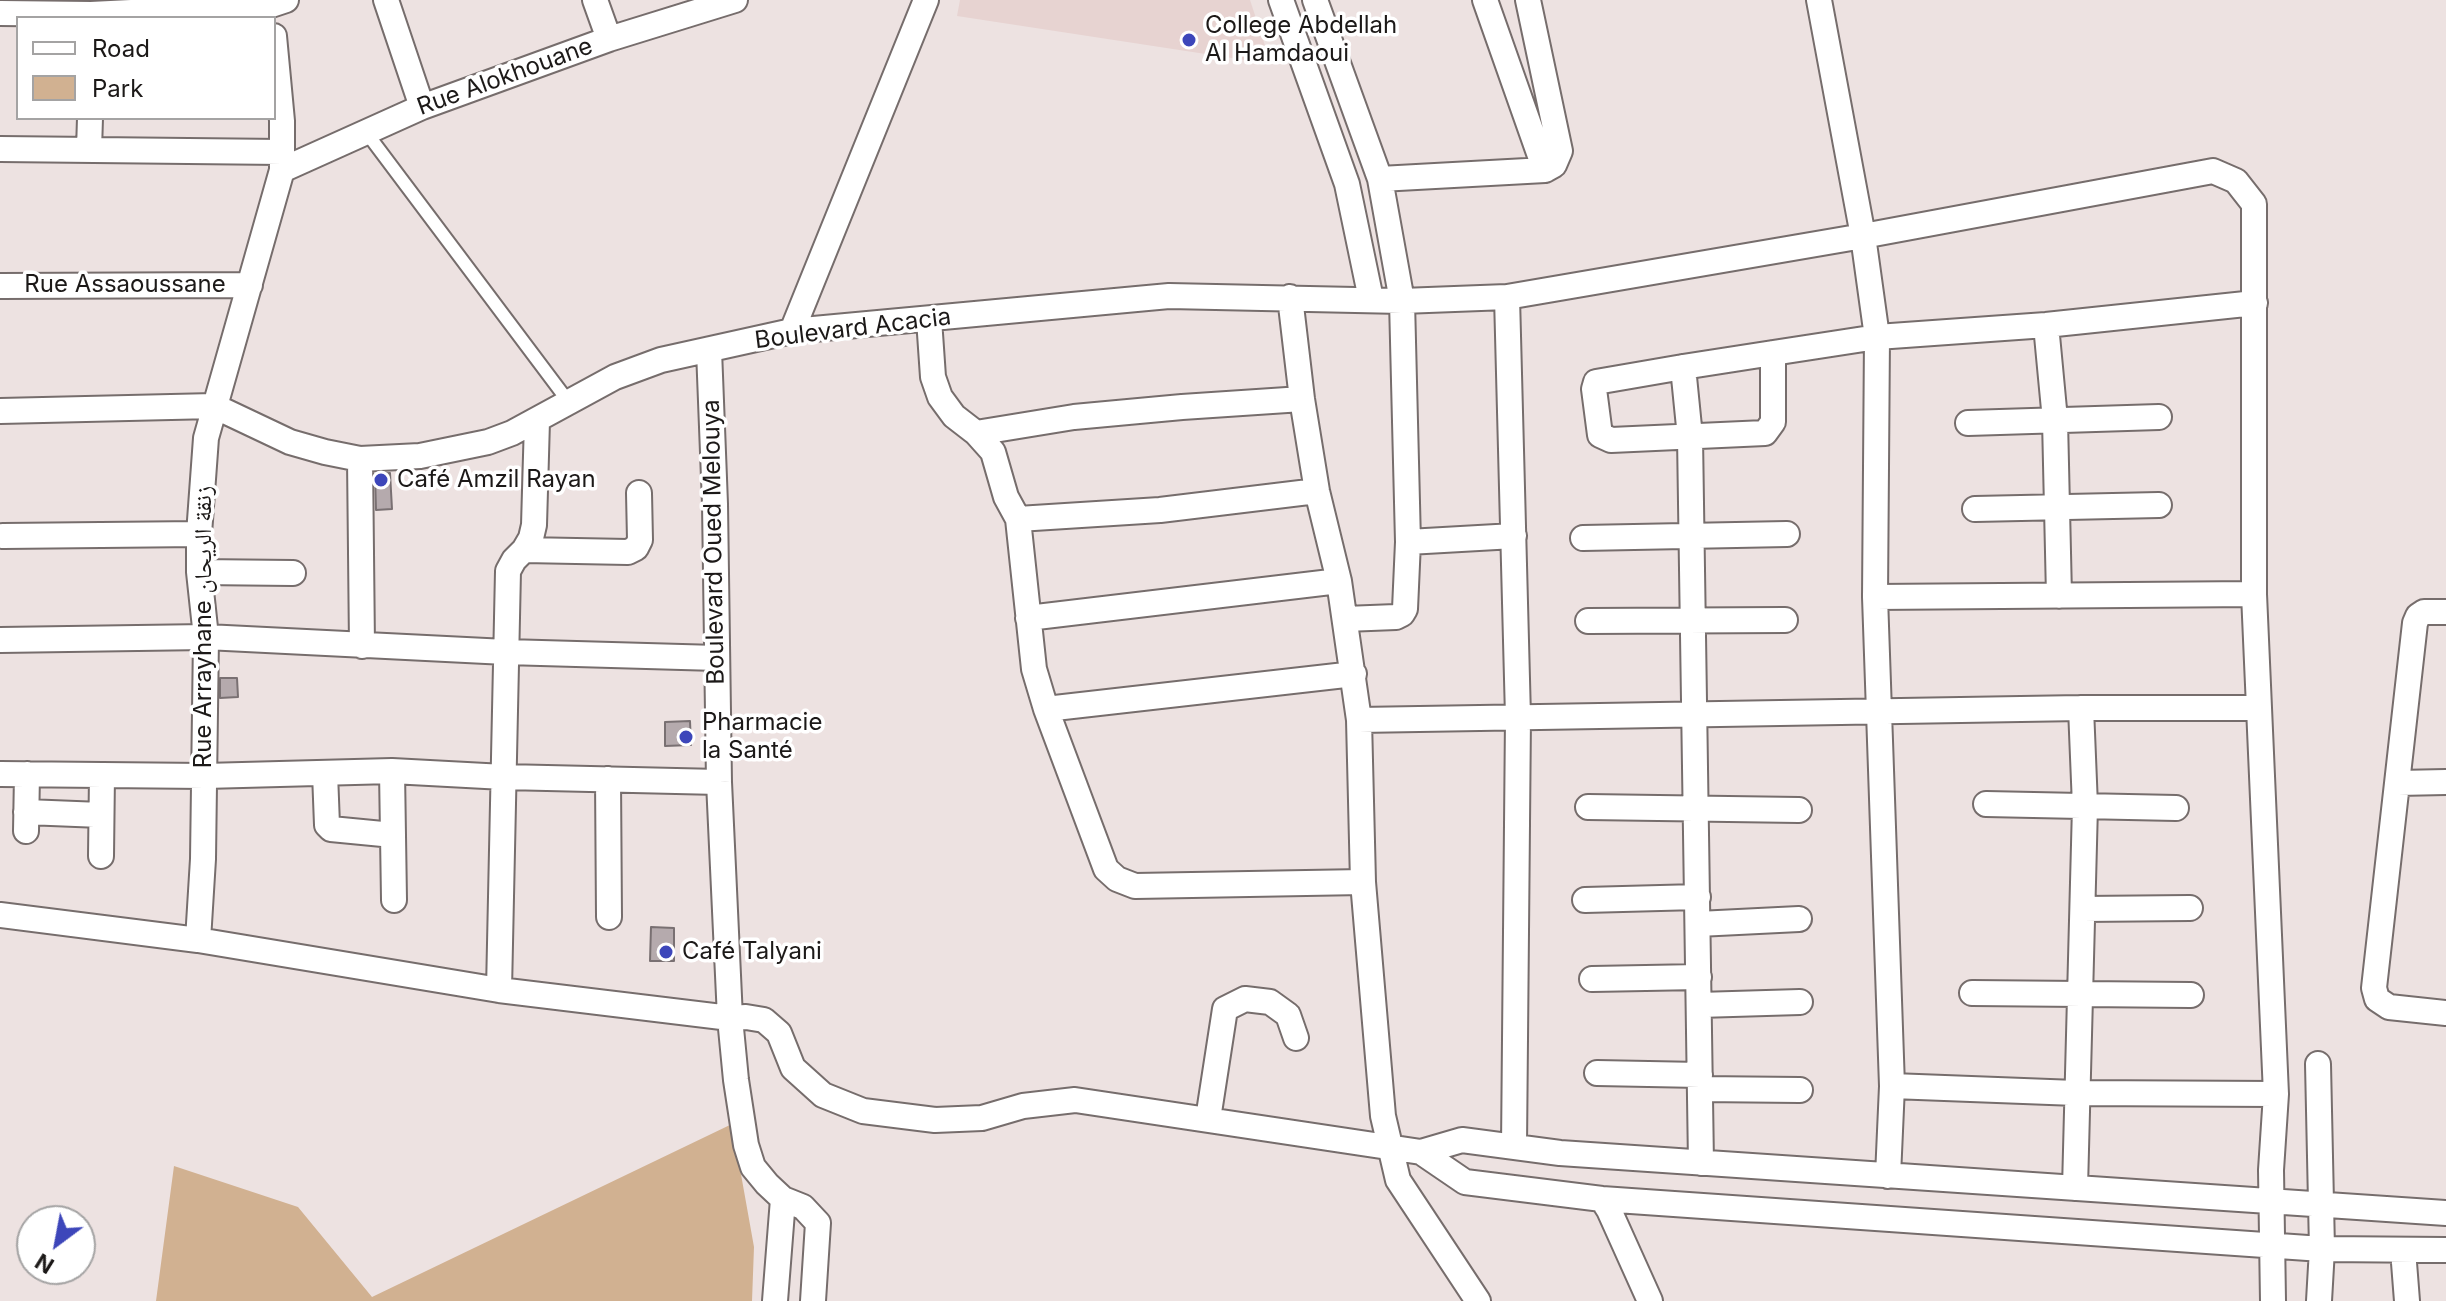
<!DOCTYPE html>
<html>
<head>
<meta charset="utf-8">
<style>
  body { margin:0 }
  #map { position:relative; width:2446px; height:1301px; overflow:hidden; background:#ede2e1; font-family:Inter,sans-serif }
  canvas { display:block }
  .legend { position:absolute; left:16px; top:16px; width:260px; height:104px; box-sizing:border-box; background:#fff; border:2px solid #a4a3a3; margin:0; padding:10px 14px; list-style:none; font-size:24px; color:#1c1918 }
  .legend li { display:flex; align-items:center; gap:16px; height:40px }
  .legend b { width:40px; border:2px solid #a4a3a3 }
  .north { position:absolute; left:16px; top:1205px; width:80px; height:80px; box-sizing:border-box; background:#fff; border:2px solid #a4a3a3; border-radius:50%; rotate:212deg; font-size:22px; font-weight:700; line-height:32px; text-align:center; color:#1c1918 }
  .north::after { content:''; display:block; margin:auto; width:28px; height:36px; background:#3d46ba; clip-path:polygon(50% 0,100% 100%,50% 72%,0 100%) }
</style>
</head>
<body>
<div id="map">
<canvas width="2446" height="1301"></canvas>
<ul class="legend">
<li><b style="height:10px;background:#fff"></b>Road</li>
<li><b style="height:22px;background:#d1b191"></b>Park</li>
</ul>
<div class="north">N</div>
</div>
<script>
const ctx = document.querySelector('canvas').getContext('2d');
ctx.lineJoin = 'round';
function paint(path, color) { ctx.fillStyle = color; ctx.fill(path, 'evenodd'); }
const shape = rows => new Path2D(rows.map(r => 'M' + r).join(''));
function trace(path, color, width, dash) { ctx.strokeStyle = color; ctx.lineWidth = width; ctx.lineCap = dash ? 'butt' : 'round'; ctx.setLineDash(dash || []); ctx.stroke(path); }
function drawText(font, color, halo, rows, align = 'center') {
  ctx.font = font + ' Inter,"Noto Naskh Arabic",sans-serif'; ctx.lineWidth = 7; ctx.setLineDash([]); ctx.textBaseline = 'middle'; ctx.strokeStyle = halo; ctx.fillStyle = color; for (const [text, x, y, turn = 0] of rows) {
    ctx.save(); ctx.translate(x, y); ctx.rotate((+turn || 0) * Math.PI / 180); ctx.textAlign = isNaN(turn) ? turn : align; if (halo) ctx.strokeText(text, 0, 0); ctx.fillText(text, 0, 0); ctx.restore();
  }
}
paint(shape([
  [960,0,1250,0,1271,64,957,16]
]), '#e7d3d1');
paint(shape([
  [732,1124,754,1247,752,1301,156,1301,174,1166,298,1207,372,1297]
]), '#d1b191');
const building = shape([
  [390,473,392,509,376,510,375,474,390,473],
  [220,678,237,678,238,697,220,698,220,678],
  [690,721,691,745,665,746,665,722,690,721],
  [651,927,674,928,674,961,650,961,651,927]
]);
paint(building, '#b5aaad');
trace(building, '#797072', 2);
const service = shape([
  [366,132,568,401]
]);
const minor = shape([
  [386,0,422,107],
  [595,0,609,39],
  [1281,0,1347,184,1371,299],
  [1315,0,1380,179,1402,301,1408,542],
  [1485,0,1545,170],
  [1819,0,1863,236,1877,337,2046,325,2255,303],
  [0,13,91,14,271,5,286,0],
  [0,149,282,152],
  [89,150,90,118],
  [282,170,422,107,609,39,735,0],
  [1380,179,1545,170,1554,165,1560,151,1528,0],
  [0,286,250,285],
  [1290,297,1302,399,1317,491,1339,581,1359,720,1363,882,1383,1116,1398,1180,1478,1301],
  [1507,297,1518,717,1514,1147],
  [929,319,933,377,940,397,954,416,976,433,993,452,1006,497,1018,519,1034,669,1046,709,1106,869,1117,879,1135,886,1363,882],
  [2046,325,2055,420,2059,596],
  [792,331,926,0],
  [709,350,715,504,719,782,730,1018,736,1080,746,1145,753,1167,767,1184,783,1199,803,1207,818,1223,813,1301],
  [1773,353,1773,422,1765,433,1611,440,1600,435,1594,389,1596,382,1683,367,1773,353,1877,337,1875,597,1892,1086,2076,1093,2276,1094],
  [1683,367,1690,437,1701,1163],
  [0,411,214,406,290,442,325,452,360,459,420,456,488,442,512,433,615,377,661,360,792,331,1169,296,1402,301,1507,297,1863,236,2213,171,2236,181,2254,204,2254,594,2276,1094,2271,1170,2273,1301],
  [1968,423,2159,417],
  [976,433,1074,417,1182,407,1302,399],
  [360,459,362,646],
  [1975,509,2159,505],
  [1018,519,1160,510,1317,491],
  [3,536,199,534],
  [1583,538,1787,534],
  [524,550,628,552,636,548,640,540,639,493],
  [199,572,293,573],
  [1875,597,2254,594],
  [2446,612,2424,612,2418,616,2415,623,2374,988,2377,999,2389,1007,2446,1013],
  [1028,618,1339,581],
  [1345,619,1396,617,1402,614,1405,609,1408,542,1514,536],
  [1588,621,1785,620],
  [0,640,206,637,506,652,717,658],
  [1046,709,1354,674],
  [1359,720,2081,708],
  [392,771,394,900],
  [325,773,327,825,331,829,393,835],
  [0,774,205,776,392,771,504,777,719,782],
  [608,779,609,917],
  [2398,783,2446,782],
  [1986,804,2176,808],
  [1588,807,1799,810],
  [26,812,101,815],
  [26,831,27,774],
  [101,856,102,775],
  [1585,900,1698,897],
  [2083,909,2190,908],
  [0,915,198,940,499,990,730,1018,746,1017,764,1020,779,1033,793,1068,823,1095,863,1111,935,1120,982,1118,1023,1106,1075,1100,1421,1152,1462,1140,1560,1153,2446,1213],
  [1698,924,1799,919],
  [198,940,203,859,206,637,199,572,199,534,206,438,282,170,282,121,274,36],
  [1592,979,1699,977],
  [499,990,508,571,514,560,524,550,531,538,534,525,537,421],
  [1972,993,2191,995],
  [1699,1005,1800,1002],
  [2318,1064,2322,1249,2319,1301],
  [1597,1073,1700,1075],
  [1700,1089,1800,1090],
  [1208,1119,1225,1009,1245,999,1270,1002,1288,1015,1296,1038],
  [1421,1152,1465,1182,1602,1199,2322,1249,2446,1250],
  [1888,1176,1892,1086],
  [2075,1188,2085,806,2081,708,2258,708],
  [1602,1199,1609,1210,1650,1301],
  [2403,1250,2407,1301],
  [775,1301,783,1199]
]);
trace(service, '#766d6c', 16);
trace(minor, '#766d6c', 28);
trace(service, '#fff', 12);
trace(minor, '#fff', 24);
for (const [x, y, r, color] of [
  [1189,40,8,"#3d46ba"],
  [381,480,8,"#3d46ba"],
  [686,737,8,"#3d46ba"],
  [666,952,8,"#3d46ba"]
]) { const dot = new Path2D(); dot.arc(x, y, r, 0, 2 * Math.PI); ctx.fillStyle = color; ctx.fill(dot); trace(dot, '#fff', 3); }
drawText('24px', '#1c1918', '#fff', [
  ["College Abdellah",1205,26],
  ["Al Hamdaoui",1205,54],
  ["Café Amzil Rayan",397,480],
  ["Pharmacie",702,723],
  ["la Santé",702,751],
  ["Café Talyani",682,952]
], 'left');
drawText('24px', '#1c1918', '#fff', [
  ["Rue Alokhouane",505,77,-20],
  ["Rue Assaoussane",125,285],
  ["Boulevard Acacia",853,329,-7],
  ["Boulevard Oued Melouya",714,542,-91],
  ["Rue Arrayhane زنقة الريحان",204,627,-90]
]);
</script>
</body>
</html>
